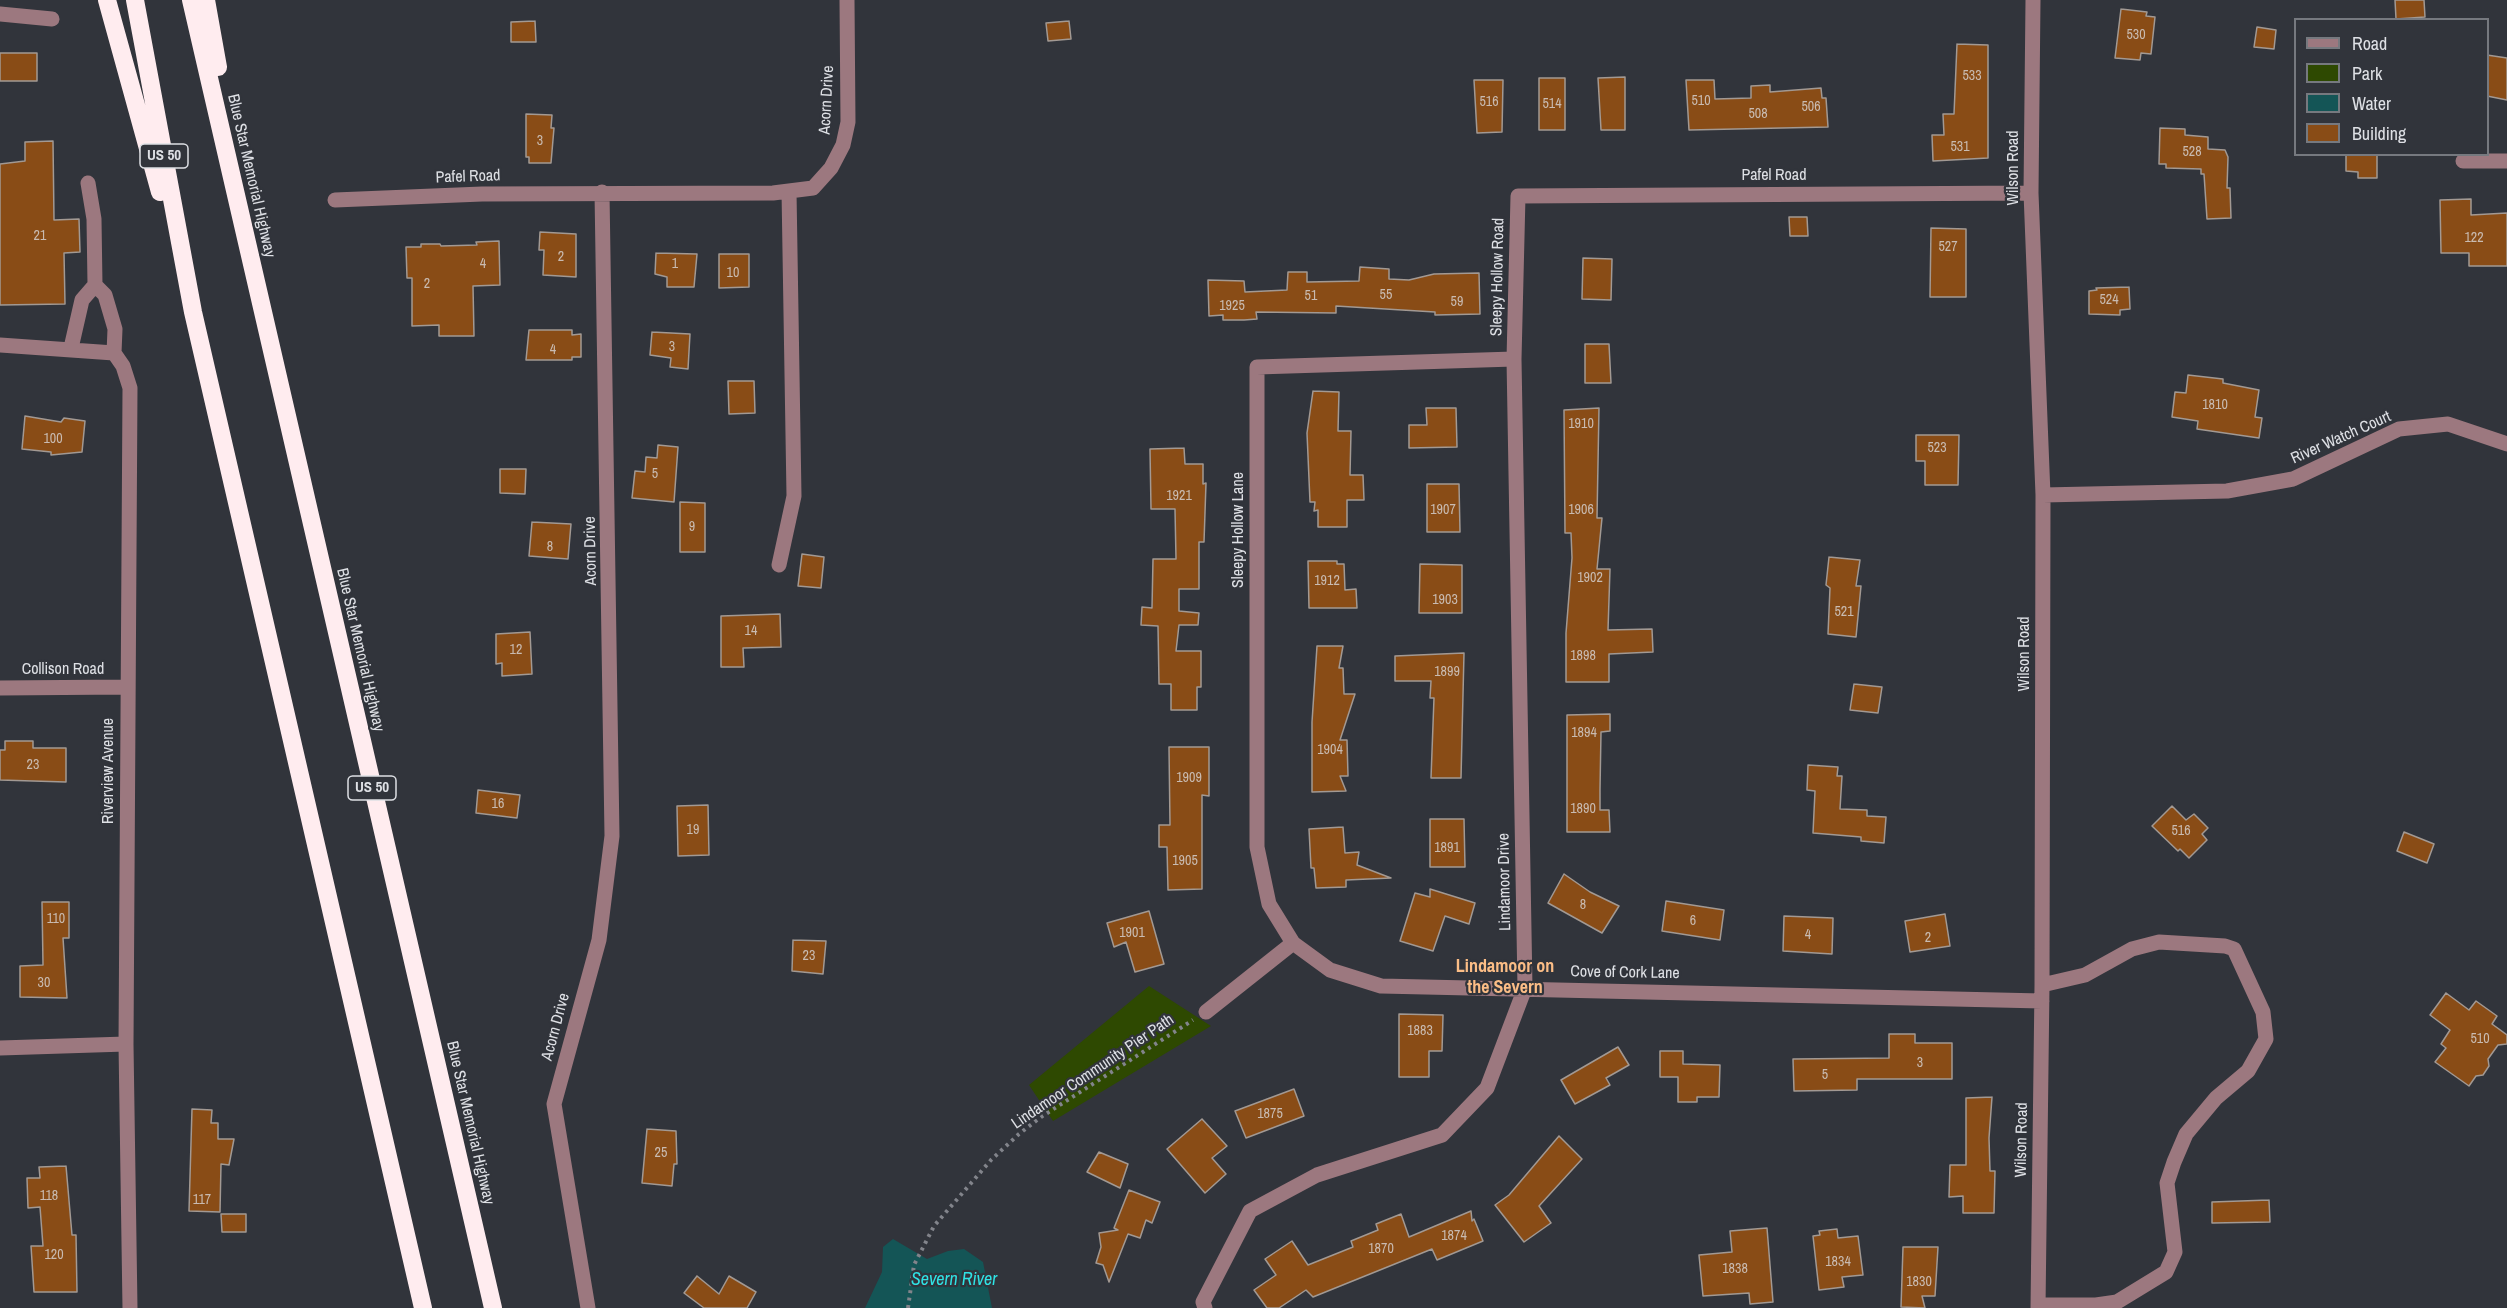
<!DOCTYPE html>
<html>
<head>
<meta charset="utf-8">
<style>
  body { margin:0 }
  #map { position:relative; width:2507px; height:1308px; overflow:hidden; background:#31343b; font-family:"Archivo Narrow",sans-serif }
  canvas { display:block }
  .legend { position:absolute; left:2294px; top:18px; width:195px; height:138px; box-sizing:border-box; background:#31343b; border:2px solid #76797f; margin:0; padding:8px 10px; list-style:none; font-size:18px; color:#dee0e5 }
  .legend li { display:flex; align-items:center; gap:12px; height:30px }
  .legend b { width:30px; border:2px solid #76797f }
</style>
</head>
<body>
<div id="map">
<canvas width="2507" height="1308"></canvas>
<ul class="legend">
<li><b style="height:8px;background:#9c787f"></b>Road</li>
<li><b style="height:16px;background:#2e4901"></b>Park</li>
<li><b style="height:16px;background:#145556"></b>Water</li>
<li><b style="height:16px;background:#894c16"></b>Building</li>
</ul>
</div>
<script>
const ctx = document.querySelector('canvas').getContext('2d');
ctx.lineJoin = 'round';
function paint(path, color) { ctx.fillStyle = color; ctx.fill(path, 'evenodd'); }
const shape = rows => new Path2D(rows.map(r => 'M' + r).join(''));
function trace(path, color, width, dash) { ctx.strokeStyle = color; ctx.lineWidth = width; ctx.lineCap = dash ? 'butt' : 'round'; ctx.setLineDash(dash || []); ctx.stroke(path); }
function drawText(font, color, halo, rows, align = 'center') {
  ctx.font = font + ' "Archivo Narrow",sans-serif'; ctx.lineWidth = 4.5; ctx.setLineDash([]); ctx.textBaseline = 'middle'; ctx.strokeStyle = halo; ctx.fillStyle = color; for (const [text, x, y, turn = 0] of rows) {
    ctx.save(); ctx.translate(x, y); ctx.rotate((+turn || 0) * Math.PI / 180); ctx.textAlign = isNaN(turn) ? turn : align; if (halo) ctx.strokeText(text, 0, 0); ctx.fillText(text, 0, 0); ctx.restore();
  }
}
paint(shape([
  [1149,986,1211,1026,1053,1121,1029,1085]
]), '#2e4901');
paint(shape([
  [893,1239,927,1259,948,1251,964,1249,983,1262,992,1308,865,1308,882,1272,883,1247]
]), '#145556');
const building = shape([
  [2395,0,2424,0,2425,17,2396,19,2395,0],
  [2121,9,2147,12,2146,16,2155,17,2151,54,2141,53,2140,60,2115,58,2121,9],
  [535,21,536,42,511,42,511,22,535,21],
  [1069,21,1071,39,1048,41,1046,23,1069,21],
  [2257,27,2276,30,2274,49,2254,47,2257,27],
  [1957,44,1988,45,1988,158,1933,161,1932,135,1944,135,1943,114,1954,114,1957,44],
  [0,53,37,53,37,81,0,81,0,53],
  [2487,55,2507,58,2507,100,2487,96,2487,55],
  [1625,77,1625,130,1601,130,1598,78,1625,77],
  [1539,78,1565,78,1565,130,1539,130,1539,78],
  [1474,80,1503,80,1502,132,1477,133,1474,80],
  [1686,80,1714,80,1715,99,1751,98,1751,86,1770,85,1770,92,1821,88,1822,98,1826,98,1828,127,1689,130,1686,80],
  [526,114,552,115,551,128,554,128,551,163,529,163,529,157,526,157,526,114],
  [2160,128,2185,129,2185,135,2208,137,2208,149,2225,150,2228,157,2227,188,2230,188,2231,218,2207,219,2204,174,2201,174,2201,169,2166,168,2166,164,2159,164,2160,128],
  [53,141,54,220,79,219,80,252,64,253,65,304,0,305,0,164,25,161,25,142,53,141],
  [2346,154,2377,154,2377,178,2358,178,2358,172,2346,171,2346,154],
  [2471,199,2471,215,2507,213,2507,266,2469,266,2469,253,2441,253,2440,200,2471,199],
  [1789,217,1807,217,1808,236,1790,236,1789,217],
  [1931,228,1966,229,1966,297,1930,297,1931,228],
  [540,232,576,234,576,277,543,275,544,250,539,250,540,232],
  [499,241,500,285,473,286,474,336,439,336,439,325,412,326,412,278,407,278,406,247,421,247,421,244,440,244,441,246,477,245,476,242,499,241],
  [656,253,697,254,694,287,667,287,667,277,655,274,656,253],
  [719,254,749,254,749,287,719,288,719,254],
  [1583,258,1612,259,1611,300,1582,299,1583,258],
  [1360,267,1389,269,1389,279,1409,280,1434,274,1479,273,1480,314,1435,315,1435,312,1336,306,1336,313,1256,312,1257,319,1244,320,1223,320,1223,315,1209,316,1208,280,1244,281,1245,292,1287,290,1288,272,1307,272,1307,282,1359,281,1360,267],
  [2129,287,2130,309,2120,310,2120,315,2089,314,2089,291,2097,290,2096,288,2129,287],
  [529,330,572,330,572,335,581,334,581,357,572,357,572,360,526,360,529,330],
  [652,332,690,334,688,369,670,367,671,358,650,355,652,332],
  [1585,344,1609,344,1611,383,1585,383,1585,344],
  [2188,375,2223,379,2223,383,2259,390,2255,417,2262,418,2259,438,2197,429,2198,421,2172,417,2175,392,2186,393,2188,375],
  [728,381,754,381,755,413,729,414,728,381],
  [1313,391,1339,392,1338,431,1351,431,1350,475,1363,475,1364,500,1347,500,1347,527,1318,527,1318,510,1314,511,1315,502,1310,502,1307,433,1313,391],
  [1426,408,1456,408,1457,447,1409,448,1409,425,1427,425,1426,408],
  [1599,408,1597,518,1602,518,1597,569,1610,569,1608,630,1652,629,1653,652,1609,654,1609,682,1566,682,1566,633,1572,558,1571,533,1565,533,1564,410,1599,408],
  [25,416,61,422,64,418,85,421,82,452,51,455,51,452,22,449,25,416],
  [1916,435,1959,435,1958,485,1925,485,1925,461,1916,461,1916,435],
  [658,445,678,447,674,502,632,498,635,471,645,472,646,457,657,458,658,445],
  [1184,448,1185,464,1203,464,1203,484,1206,483,1204,542,1199,542,1199,589,1179,589,1179,611,1199,613,1198,625,1179,625,1176,651,1201,651,1201,687,1197,687,1197,710,1171,710,1171,684,1159,684,1158,626,1141,625,1142,607,1152,608,1153,559,1176,559,1175,509,1151,509,1150,449,1184,448],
  [500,469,526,469,525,494,500,493,500,469],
  [1427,484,1459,484,1460,532,1427,532,1427,484],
  [680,502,705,503,705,552,680,552,680,502],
  [532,522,571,524,568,559,529,556,532,522],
  [802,554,824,557,821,588,798,586,802,554],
  [1829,557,1860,560,1856,586,1861,586,1856,637,1828,634,1830,588,1826,585,1829,557],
  [1308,561,1337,561,1337,564,1344,564,1345,590,1356,589,1357,608,1309,608,1308,561],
  [1420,564,1462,565,1462,613,1419,613,1420,564],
  [780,614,781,647,743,648,744,667,721,667,721,616,780,614],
  [530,632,532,674,502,676,502,663,496,664,496,634,530,632],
  [1317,646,1343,646,1339,668,1343,668,1344,694,1355,694,1340,740,1347,740,1348,776,1340,776,1346,791,1312,792,1312,722,1317,646],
  [1464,653,1461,778,1431,778,1434,698,1430,698,1431,681,1395,681,1395,656,1464,653],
  [1854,684,1882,687,1878,713,1850,710,1854,684],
  [1610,714,1610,731,1601,732,1600,789,1600,810,1609,810,1610,832,1567,832,1567,715,1610,714],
  [5,741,33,741,33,748,66,748,66,782,0,780,0,750,5,750,5,741],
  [1169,747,1209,747,1209,796,1202,795,1202,889,1168,890,1167,847,1159,847,1159,825,1170,825,1169,747],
  [1808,765,1838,767,1837,776,1842,776,1840,809,1867,810,1867,816,1886,817,1884,843,1861,841,1861,837,1813,833,1815,791,1807,790,1808,765],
  [478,790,520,795,517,818,476,813,478,790],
  [708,805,709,855,678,856,677,806,708,805],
  [2172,806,2186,820,2194,814,2208,828,2202,834,2207,840,2189,858,2180,849,2178,851,2152,826,2172,806],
  [1430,819,1464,819,1465,867,1430,867,1430,819],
  [1343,827,1345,853,1359,852,1357,865,1391,878,1346,880,1346,887,1316,888,1314,868,1311,868,1309,829,1343,827],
  [2404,832,2434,844,2427,863,2397,851,2404,832],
  [1564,874,1590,892,1619,906,1602,933,1548,903,1564,874],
  [1430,889,1475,903,1469,924,1445,916,1433,951,1400,941,1415,893,1430,897,1430,889],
  [1666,901,1724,910,1720,940,1662,931,1666,901],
  [42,902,69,902,69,938,63,938,67,998,20,997,20,966,43,965,42,902],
  [1149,911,1164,964,1135,972,1126,942,1114,947,1107,923,1149,911],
  [1945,914,1950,946,1910,952,1905,921,1945,914],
  [1784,916,1833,918,1832,954,1783,951,1784,916],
  [793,940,826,941,823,974,792,971,793,940],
  [2446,993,2469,1010,2476,1001,2497,1016,2492,1024,2507,1035,2507,1044,2498,1045,2488,1059,2489,1066,2483,1075,2476,1076,2469,1086,2435,1062,2446,1048,2441,1044,2450,1030,2430,1015,2446,993],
  [1399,1014,1443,1015,1442,1051,1429,1051,1429,1077,1399,1077,1399,1014],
  [1889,1034,1915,1034,1915,1043,1952,1043,1952,1079,1857,1079,1857,1090,1794,1091,1793,1059,1889,1058,1889,1034],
  [1618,1047,1629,1065,1606,1078,1610,1085,1575,1104,1561,1080,1618,1047],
  [1660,1051,1683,1051,1683,1064,1720,1065,1719,1097,1697,1097,1697,1102,1678,1102,1678,1077,1660,1077,1660,1051],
  [1294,1089,1304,1116,1246,1138,1235,1111,1294,1089],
  [1992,1097,1989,1138,1990,1171,1995,1171,1994,1213,1963,1213,1963,1196,1949,1197,1950,1165,1966,1165,1966,1098,1992,1097],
  [192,1109,212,1110,211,1123,218,1123,218,1139,234,1139,229,1165,221,1164,220,1212,189,1211,192,1109],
  [1202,1119,1227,1146,1212,1158,1226,1174,1205,1193,1167,1149,1202,1119],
  [647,1129,676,1131,677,1164,674,1164,672,1186,642,1183,647,1129],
  [1559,1136,1582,1159,1539,1206,1551,1223,1524,1242,1495,1205,1509,1195,1559,1136],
  [1099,1152,1128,1164,1120,1188,1087,1172,1099,1152],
  [66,1166,72,1235,76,1235,77,1292,34,1292,31,1246,43,1246,40,1207,28,1208,27,1178,40,1178,39,1167,66,1166],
  [1129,1190,1160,1202,1152,1223,1146,1220,1140,1238,1128,1234,1109,1282,1103,1265,1096,1263,1101,1247,1099,1233,1118,1230,1114,1228,1129,1190],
  [2269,1200,2270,1222,2212,1223,2212,1202,2269,1200],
  [1471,1211,1472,1221,1474,1219,1483,1241,1437,1260,1432,1249,1313,1297,1306,1290,1279,1308,1267,1308,1254,1290,1276,1275,1265,1259,1292,1241,1308,1265,1353,1247,1351,1241,1378,1230,1376,1224,1401,1214,1409,1237,1471,1211],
  [221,1214,246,1214,246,1232,222,1232,221,1214],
  [1767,1228,1773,1302,1750,1304,1749,1293,1703,1296,1699,1255,1732,1252,1730,1231,1767,1228],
  [1837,1229,1838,1238,1858,1236,1863,1275,1842,1277,1844,1287,1819,1290,1813,1236,1820,1235,1819,1231,1837,1229],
  [1903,1247,1938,1247,1935,1296,1922,1296,1925,1308,1901,1307,1903,1247],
  [697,1276,719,1294,729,1276,756,1292,747,1308,704,1308,684,1293,697,1276]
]);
paint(building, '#894c16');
trace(building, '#a29993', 1.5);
trace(shape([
  [908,1308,914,1265,934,1226,991,1160,1019,1134,1041,1117,1193,1020]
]), '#82848b', 4, [3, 4.5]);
trace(shape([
  [2033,0,2031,193,2043,495,2042,985,2038,1308],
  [0,14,52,19],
  [2463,161,2507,161],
  [335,200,482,194,773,193,813,188,831,168,843,145,848,122,847,0],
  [95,285,105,295,115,329,114,353],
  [0,345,114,353,123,366,130,388,126,1044,130,1308],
  [71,348,82,300,95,285,94,219,88,183],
  [2043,495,2227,491,2293,479,2399,429,2448,424,2507,444],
  [779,565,794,496,789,191],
  [0,688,127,687],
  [1293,943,1269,904,1257,847,1257,367,1514,359],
  [1206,1012,1293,943,1330,970,1381,986,2042,1001],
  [0,1048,126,1044],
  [2038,1305,2096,1305,2117,1302,2166,1272,2175,1252,2167,1183,2174,1162,2186,1134,2216,1098,2248,1071,2266,1039,2263,1012,2234,949,2225,946,2159,942,2132,949,2085,975,2042,985],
  [588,1308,554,1104,599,940,612,836,602,192],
  [1205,1308,1203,1302,1250,1211,1317,1175,1442,1135,1487,1088,1525,988,1514,359,1518,196,2031,193]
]), '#9c787f', 15);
trace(shape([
  [107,0,160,192],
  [135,0,193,312,423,1308],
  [191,0,493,1308],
  [206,0,218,67]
]), '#ffecef', 18);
drawText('14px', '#c9bbb1', null, [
  ["530",2136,35],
  ["533",1972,76],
  ["510",1701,101],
  ["516",1489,102],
  ["514",1552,104],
  ["506",1811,107],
  ["508",1758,114],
  ["3",540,141],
  ["531",1960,147],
  ["528",2192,152],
  ["21",40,236],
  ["122",2474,238],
  ["527",1948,247],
  ["2",561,257],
  ["4",483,264],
  ["1",675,264],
  ["10",733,273],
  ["2",427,284],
  ["55",1386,295],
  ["51",1311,296],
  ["524",2109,300],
  ["59",1457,302],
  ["1925",1232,306],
  ["3",672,347],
  ["4",553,350],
  ["1810",2215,405],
  ["1910",1581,424],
  ["100",53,439],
  ["523",1937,448],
  ["5",655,474],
  ["1921",1179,496],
  ["1907",1443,510],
  ["1906",1581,510],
  ["9",692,527],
  ["8",550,547],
  ["1902",1590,578],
  ["1912",1327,581],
  ["1903",1445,600],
  ["521",1844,612],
  ["14",751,631],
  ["12",516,650],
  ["1898",1583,656],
  ["1899",1447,672],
  ["1894",1584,733],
  ["1904",1330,750],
  ["23",33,765],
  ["1909",1189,778],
  ["16",498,804],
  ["1890",1583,809],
  ["19",693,830],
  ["516",2181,831],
  ["1891",1447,848],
  ["1905",1185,861],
  ["8",1583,905],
  ["110",56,919],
  ["6",1693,921],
  ["1901",1132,933],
  ["4",1808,935],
  ["2",1928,938],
  ["23",809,956],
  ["30",44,983],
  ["1883",1420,1031],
  ["510",2480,1039],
  ["3",1920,1063],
  ["5",1825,1075],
  ["1875",1270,1114],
  ["25",661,1153],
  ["118",49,1196],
  ["117",202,1200],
  ["1874",1454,1236],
  ["1870",1381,1249],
  ["120",54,1255],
  ["1834",1838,1262],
  ["1838",1735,1269],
  ["1830",1919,1282]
]);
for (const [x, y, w] of [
  [164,156,48],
  [372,788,48]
]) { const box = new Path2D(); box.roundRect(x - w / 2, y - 12, w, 24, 4.5); ctx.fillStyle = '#31343b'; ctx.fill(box); trace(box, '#dee0e5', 1.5); }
drawText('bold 15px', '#dee0e5', null, [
  ["US 50",164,156],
  ["US 50",372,788]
]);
drawText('16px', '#dee0e5', '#31343b', [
  ["Acorn Drive",827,100,-87],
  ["Wilson Road",2014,168,-90],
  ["Blue Star Memorial Highway",251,176,77],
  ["Pafel Road",1774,176],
  ["Pafel Road",468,177,-2],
  ["Sleepy Hollow Road",1498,277,-89],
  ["River Watch Court",2341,438,-24],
  ["Sleepy Hollow Lane",1239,530,-90],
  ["Acorn Drive",591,551,-91],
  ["Blue Star Memorial Highway",360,650,77],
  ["Wilson Road",2025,654,-90],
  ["Collison Road",63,670],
  ["Riverview Avenue",109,771,-90],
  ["Lindamoor Drive",1505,882,-91],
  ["Cove of Cork Lane",1625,973,1],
  ["Acorn Drive",556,1027,-75],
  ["Lindamoor Community Pier Path",1093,1072,-34],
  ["Blue Star Memorial Highway",470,1123,77],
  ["Wilson Road",2022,1140,-89]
]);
drawText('bold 18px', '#fbbd86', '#31343b', [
  ["Lindamoor on",1505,967],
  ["the Severn",1505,988]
]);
drawText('italic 18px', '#2fe3e5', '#31343b', [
  ["Severn River",954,1280]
]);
</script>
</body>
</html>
